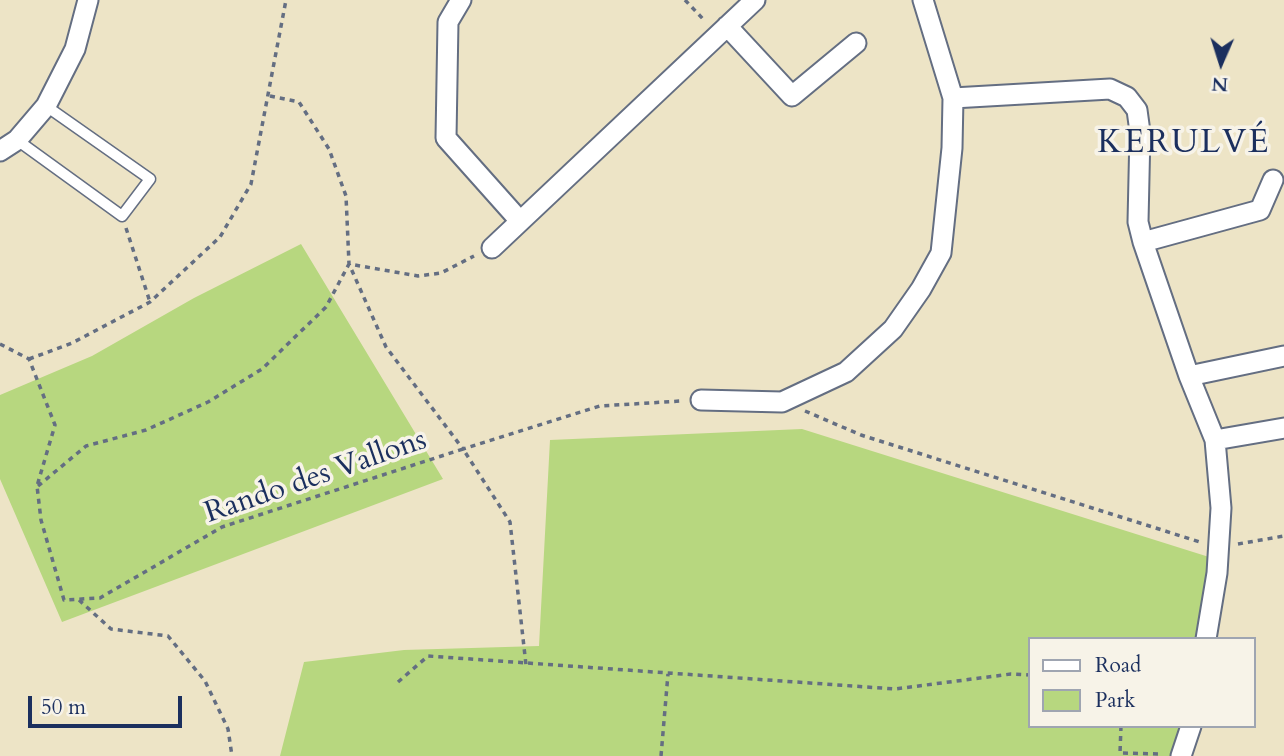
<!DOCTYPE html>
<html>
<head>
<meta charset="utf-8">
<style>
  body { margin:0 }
  #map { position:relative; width:1284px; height:756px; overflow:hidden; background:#ede4c6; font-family:Cardo,serif }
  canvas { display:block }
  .legend { position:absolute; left:1028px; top:637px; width:228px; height:91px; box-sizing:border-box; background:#f7f3e8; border:2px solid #9fa5b1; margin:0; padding:9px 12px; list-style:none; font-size:21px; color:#1b2f5e }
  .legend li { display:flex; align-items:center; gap:14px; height:35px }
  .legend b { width:35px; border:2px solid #9fa5b1 }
  .north { position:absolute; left:1186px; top:28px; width:70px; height:70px; -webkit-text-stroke:5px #f7f3e8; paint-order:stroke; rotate:183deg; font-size:19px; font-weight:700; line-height:28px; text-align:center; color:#1b2f5e }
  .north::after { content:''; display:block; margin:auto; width:24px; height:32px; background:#1b2f5e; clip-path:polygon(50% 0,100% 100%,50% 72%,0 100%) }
  .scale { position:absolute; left:28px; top:696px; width:154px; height:32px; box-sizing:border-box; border:4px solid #1b2f5e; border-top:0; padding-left:9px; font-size:21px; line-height:24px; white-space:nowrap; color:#1b2f5e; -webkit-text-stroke:5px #f7f3e8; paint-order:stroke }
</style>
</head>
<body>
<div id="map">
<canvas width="1284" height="756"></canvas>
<ul class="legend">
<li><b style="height:9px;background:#fff"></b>Road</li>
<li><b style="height:19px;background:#b7d77f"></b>Park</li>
</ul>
<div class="north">N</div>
<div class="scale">50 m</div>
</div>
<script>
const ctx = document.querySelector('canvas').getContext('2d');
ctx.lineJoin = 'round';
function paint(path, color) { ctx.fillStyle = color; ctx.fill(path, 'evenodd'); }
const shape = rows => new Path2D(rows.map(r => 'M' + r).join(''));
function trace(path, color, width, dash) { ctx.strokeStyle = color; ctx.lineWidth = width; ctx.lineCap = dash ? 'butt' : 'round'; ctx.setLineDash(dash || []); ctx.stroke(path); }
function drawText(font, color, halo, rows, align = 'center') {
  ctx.font = font + ' Cardo,serif'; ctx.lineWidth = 7; ctx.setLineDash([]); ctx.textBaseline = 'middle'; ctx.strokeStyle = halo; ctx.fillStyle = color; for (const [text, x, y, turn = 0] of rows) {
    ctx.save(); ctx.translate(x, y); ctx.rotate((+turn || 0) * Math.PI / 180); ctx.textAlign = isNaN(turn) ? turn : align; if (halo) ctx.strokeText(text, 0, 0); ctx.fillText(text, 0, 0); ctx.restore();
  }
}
paint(shape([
  [301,244,443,479,62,622,0,479,0,395,92,356,194,298],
  [802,429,1209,557,1195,639,1030,639,1030,726,1179,726,1173,756,280,756,304,662,404,650,539,646,550,440]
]), '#b7d77f');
const service = shape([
  [17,140,122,216,150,179,46,106]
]);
const minor = shape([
  [461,0,448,22,446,138,520,221],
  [727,26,792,96,856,43],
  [953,98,1110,89,1127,97,1137,110,1140,132,1138,222,1143,242,1189,376,1215,440,1221,508,1217,573,1206,639],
  [0,151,17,140,46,106,75,49,88,0],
  [1143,242,1260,210,1273,180],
  [492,248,755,0],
  [1189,376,1284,356],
  [701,400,782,402,846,372,893,329,921,289,941,253,952,148,953,98,923,0],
  [1215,440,1284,428],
  [1181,756,1191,726]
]);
trace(service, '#646e82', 13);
trace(minor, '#646e82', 23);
trace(shape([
  [685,0,705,21],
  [270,96,299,102,329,149,346,196,349,264,386,347,463,449,600,406,681,401],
  [126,228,150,302],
  [0,344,29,359,55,425,37,486,41,520,64,600,100,598,222,527,463,449,510,522,526,665],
  [29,359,72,343,150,302,220,237,251,184,286,0],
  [805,411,861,435,1200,542],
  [38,486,86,446,146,430,208,402,262,369,326,307,349,264,418,276,441,273,474,256],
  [1238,544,1284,536],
  [79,600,111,629,168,636,205,681,228,729,232,756],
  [398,682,428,656,895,689,1011,674,1030,675],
  [1121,726,1120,753,1161,754],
  [661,756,668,674]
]), '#646e82', 3.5, [5, 5]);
trace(service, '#fff', 10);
trace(minor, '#fff', 19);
drawText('30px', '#1b2f5e', '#f7f3e8', [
  ["Rando des Vallons",316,478,-19]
]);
ctx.letterSpacing = '2px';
drawText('33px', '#1b2f5e', '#f7f3e8', [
  ["KERULVÉ",1184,144]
]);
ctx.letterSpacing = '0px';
</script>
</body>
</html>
